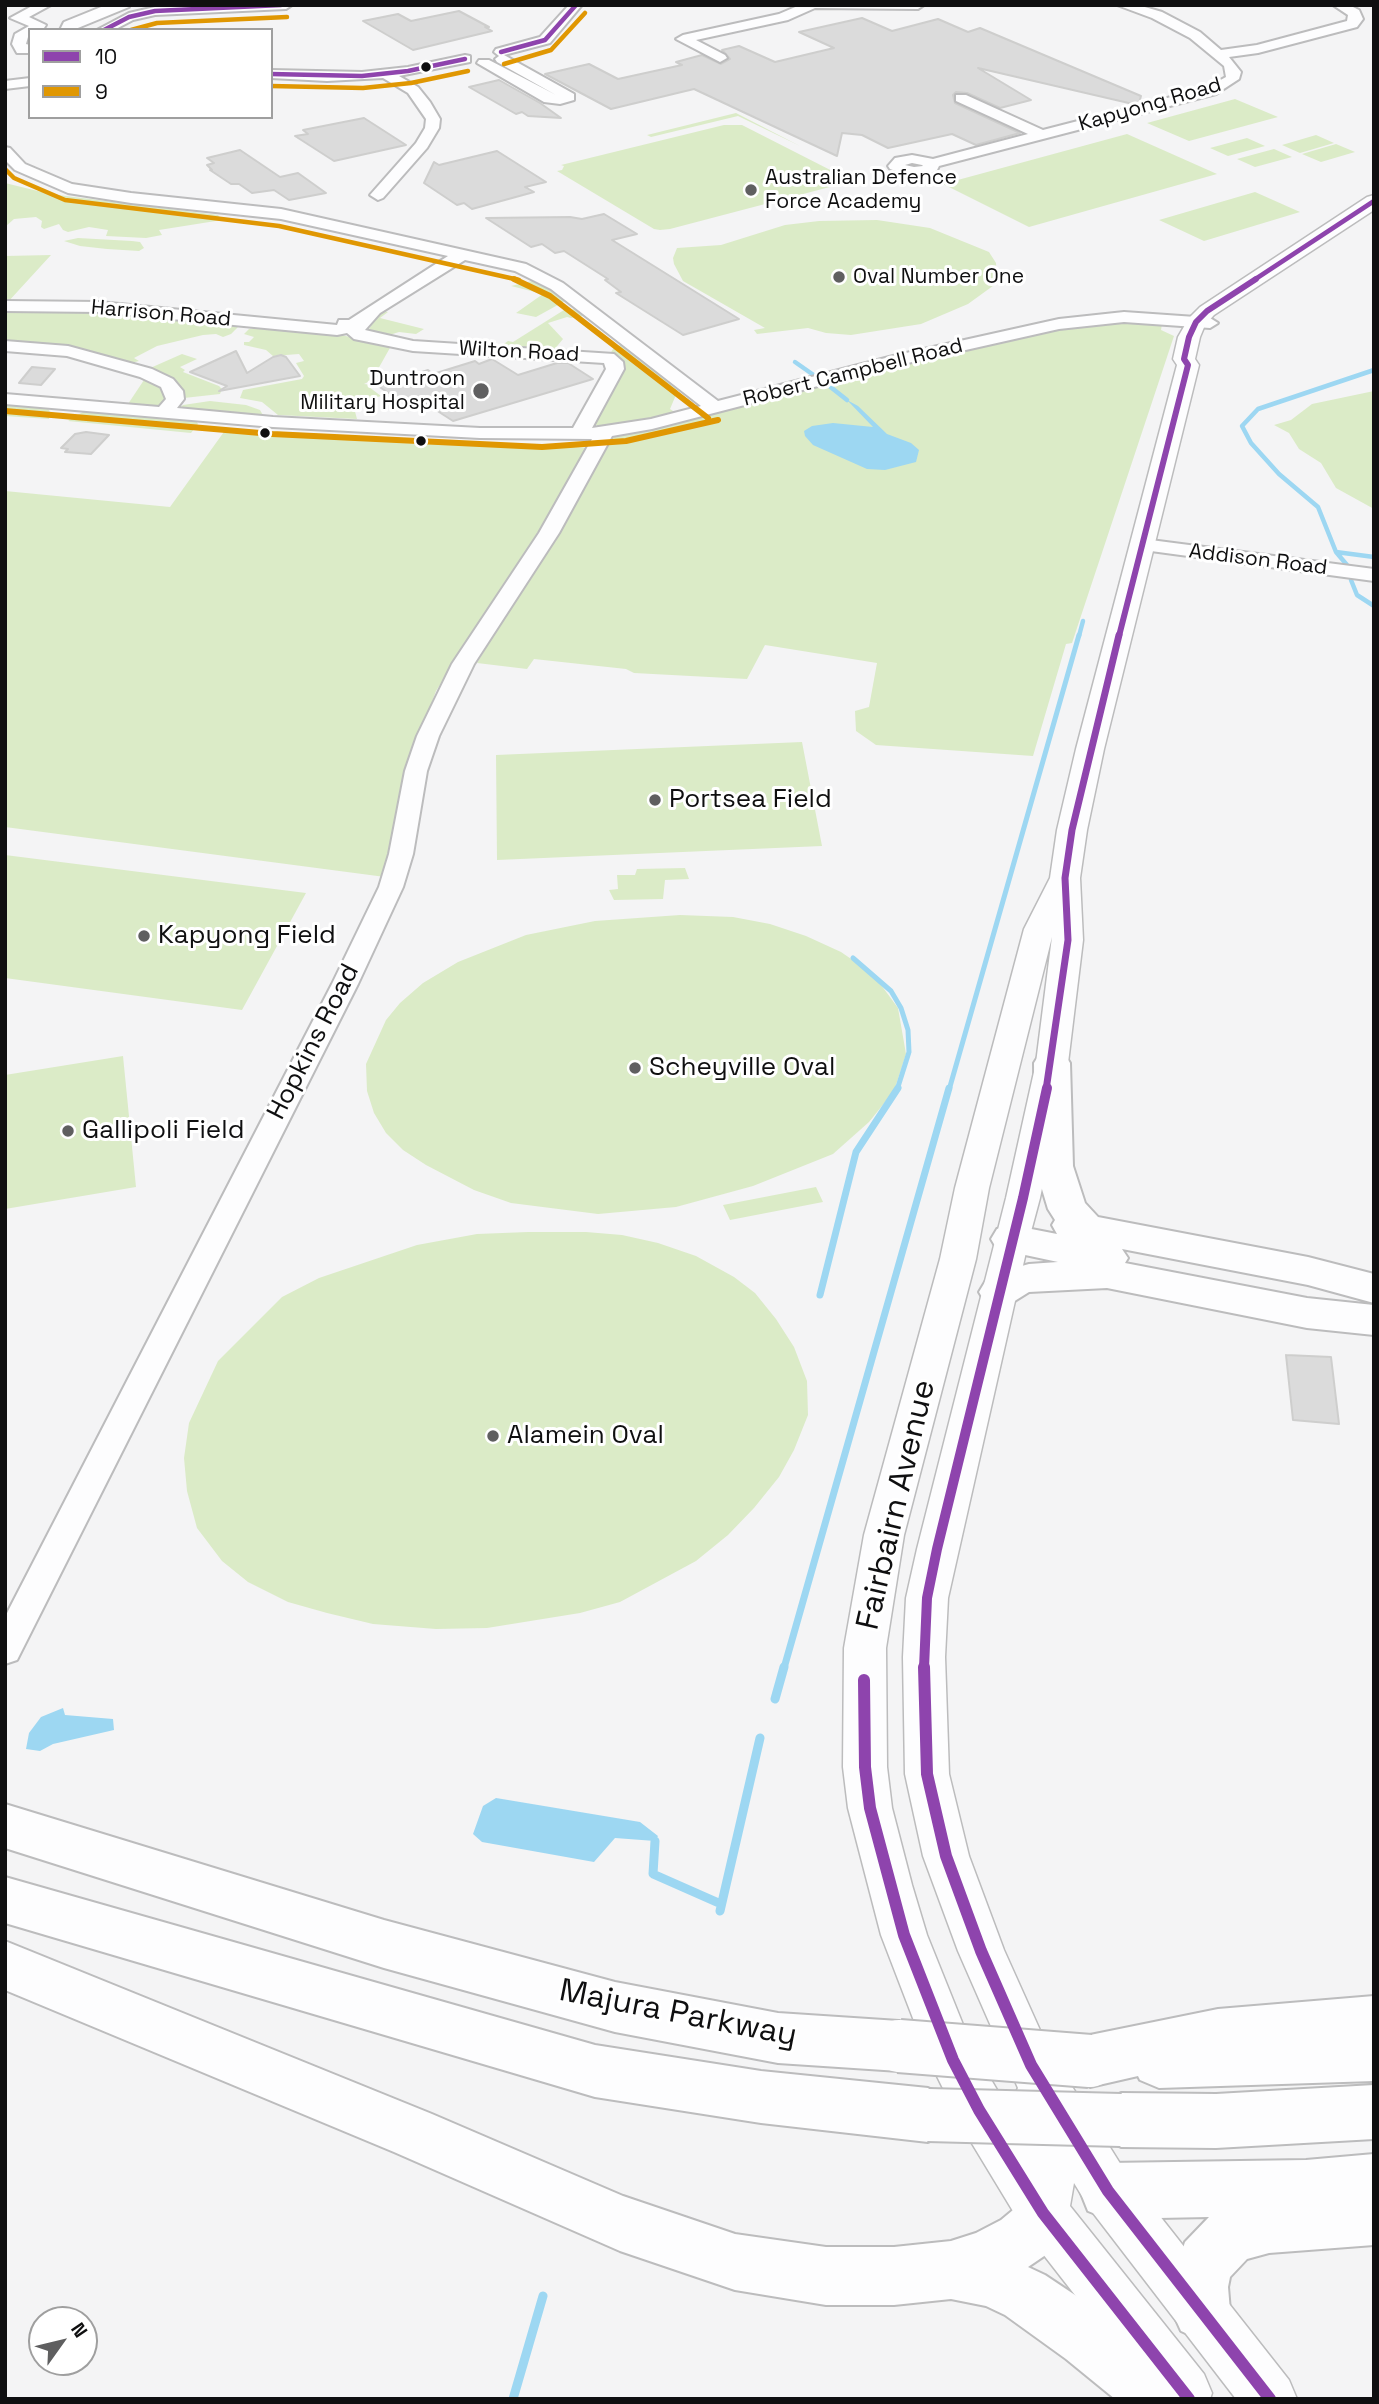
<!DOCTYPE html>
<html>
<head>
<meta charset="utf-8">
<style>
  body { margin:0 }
  #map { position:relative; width:1379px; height:2404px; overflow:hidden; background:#f4f4f5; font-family:"Space Grotesk",sans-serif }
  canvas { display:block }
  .frame { position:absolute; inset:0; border:7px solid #0f0f10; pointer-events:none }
  .legend { position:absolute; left:28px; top:28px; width:245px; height:91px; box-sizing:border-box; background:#fff; border:2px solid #9f9f9f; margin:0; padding:9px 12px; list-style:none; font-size:21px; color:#0f0f10 }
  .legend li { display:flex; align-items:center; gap:14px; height:35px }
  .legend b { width:35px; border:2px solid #9f9f9f }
  .north { position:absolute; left:28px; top:2306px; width:70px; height:70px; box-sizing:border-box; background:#fff; border:2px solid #9f9f9f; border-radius:50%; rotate:56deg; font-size:19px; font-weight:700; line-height:28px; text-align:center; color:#0f0f10 }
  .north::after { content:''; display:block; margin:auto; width:24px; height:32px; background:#5f5f60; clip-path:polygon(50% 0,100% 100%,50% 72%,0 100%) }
</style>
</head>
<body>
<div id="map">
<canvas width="1379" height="2404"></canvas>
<div class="frame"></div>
<ul class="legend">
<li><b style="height:9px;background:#8e44ad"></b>10</li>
<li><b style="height:9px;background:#e09702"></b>9</li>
</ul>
<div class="north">N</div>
</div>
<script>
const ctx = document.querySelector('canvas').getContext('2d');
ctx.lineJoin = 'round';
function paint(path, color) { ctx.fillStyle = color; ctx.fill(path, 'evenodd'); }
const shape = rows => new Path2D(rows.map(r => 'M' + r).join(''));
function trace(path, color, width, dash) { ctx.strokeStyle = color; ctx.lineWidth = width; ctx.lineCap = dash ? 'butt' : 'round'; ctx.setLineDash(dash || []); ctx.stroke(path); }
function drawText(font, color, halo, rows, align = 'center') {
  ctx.font = font + ' "Space Grotesk",sans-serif'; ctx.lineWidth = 6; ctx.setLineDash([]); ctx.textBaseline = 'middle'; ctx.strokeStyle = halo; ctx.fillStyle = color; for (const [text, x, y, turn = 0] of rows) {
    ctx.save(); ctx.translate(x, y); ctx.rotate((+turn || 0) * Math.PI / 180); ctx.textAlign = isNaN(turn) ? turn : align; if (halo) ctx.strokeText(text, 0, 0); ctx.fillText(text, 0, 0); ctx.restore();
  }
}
paint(shape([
  [1235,99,1278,117,1189,141,1147,123],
  [736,113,800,146,738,116,651,137,647,135],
  [724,125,742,125,846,178,845,183,670,229,660,230,654,229,557,171,562,170,564,166,561,165],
  [1127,134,1217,174,1029,227,943,184],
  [1316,135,1334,143,1300,153,1282,145],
  [1247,138,1265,146,1228,156,1210,148],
  [1336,144,1355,152,1321,162,1302,154],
  [1274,149,1292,157,1255,167,1237,159],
  [5,183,50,194,218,215,222,220,159,230,162,235,146,238,106,236,108,230,89,227,68,232,63,230,59,224,44,229,41,227,42,221,36,217,14,219,5,227],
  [1255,192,1300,212,1204,241,1159,220],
  [877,220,930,228,989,252,996,263,997,283,968,304,921,324,851,335,826,333,808,328,757,334,754,330,765,328,683,281,674,264,673,258,677,248,721,245,785,225,819,221],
  [78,238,132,241,140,242,144,248,139,251,107,249,80,246,64,241],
  [51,255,7,303,5,302,5,256],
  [536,280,565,301,536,317,516,313,543,294,511,286],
  [5,308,108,311,233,323,238,327,231,334,223,337,216,334,203,335,157,346,134,358,139,361,131,363,100,355,5,343],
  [577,309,583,316,571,318,567,317,548,323,563,339,553,351,481,347,488,343,501,346,508,341,513,342,564,310],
  [384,311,388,312,380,318,424,329,416,334,399,332,383,337,368,331,378,313],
  [1123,320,1162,324,1161,330,1174,336,1072,643,1066,644,1033,756,876,745,856,731,855,711,869,707,877,663,765,645,747,679,634,673,626,669,534,659,527,669,477,663,611,439,617,435,1068,325],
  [263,327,341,335,391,346,377,371,377,375,383,375,364,384,372,385,369,387,381,396,353,404,357,419,278,415,262,402,240,398,243,390,302,379,304,376,296,363,304,361,299,354,273,356,266,350,244,345,244,342,249,342,254,337,244,334,249,329],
  [624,343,675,383,671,385,678,390,670,409,676,413,637,423,600,428,594,423,623,368,623,362,610,354,613,349],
  [182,354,197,359,180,367,185,370,183,372,219,386,222,389,220,394,184,398,178,383,148,369],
  [146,377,161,384,170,395,158,406,128,404],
  [1374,391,1374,509,1336,488,1321,463,1299,449,1289,433,1274,425,1291,420,1312,404],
  [210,401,246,405,260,410,264,417,178,409,183,405],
  [5,402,47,406,50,412,49,419,5,416],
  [86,410,196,420,198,424,191,433,68,421],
  [226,429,592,448,436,691,407,770,385,877,5,827,5,491,170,507],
  [802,742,822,846,497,860,496,755],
  [5,855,306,893,242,1010,5,978],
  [685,868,689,879,665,880,663,899,614,900,609,890,618,889,617,875,635,875,637,869],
  [680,915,733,917,770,924,806,936,841,952,873,974,898,1008,906,1054,894,1091,869,1122,833,1154,753,1186,676,1207,598,1214,511,1203,474,1190,426,1165,403,1150,386,1133,374,1113,367,1091,366,1064,386,1020,400,1003,423,983,458,962,526,935,595,921],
  [123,1056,136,1187,5,1209,5,1075],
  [816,1187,823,1202,730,1220,723,1205],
  [528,1232,586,1232,622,1235,658,1243,696,1256,734,1277,755,1293,776,1319,794,1347,807,1381,808,1415,794,1450,779,1477,754,1508,728,1535,696,1561,620,1602,580,1613,487,1628,436,1629,373,1624,327,1613,288,1602,248,1582,222,1561,197,1528,187,1491,184,1458,189,1423,218,1361,282,1297,319,1278,417,1245,477,1234]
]), '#dbebc7');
paint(shape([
  [847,400,858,406,887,434,911,443,919,450,916,462,885,470,867,469,813,445,805,436,804,431,812,426,833,423,873,427],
  [63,1708,65,1715,113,1719,114,1730,53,1744,40,1751,26,1749,29,1733,41,1717],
  [496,1798,640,1822,658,1836,655,1841,615,1838,594,1862,482,1842,473,1834,483,1806]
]), '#9dd7f2');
trace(shape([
  [795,362,815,376],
  [1374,370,1258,409,1242,426,1251,443,1279,474,1318,507,1336,552,1374,557],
  [828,385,847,400],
  [1336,552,1347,565],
  [1351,580,1357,595,1374,606],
  [1079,636,1083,621]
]), '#9dd7f2', 4.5);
trace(shape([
  [853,958,891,991,901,1008,908,1030,909,1052,897,1090],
  [949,1090,1079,635]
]), '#9dd7f2', 5);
trace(shape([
  [820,1295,856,1152,898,1088],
  [784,1668,949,1088]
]), '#9dd7f2', 7);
trace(shape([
  [775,1699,784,1667],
  [655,1841,653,1874,721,1904],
  [720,1911,760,1738],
  [513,2399,543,2296]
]), '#9dd7f2', 9);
const building = shape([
  [459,11,489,27,485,27,492,31,413,50,363,21,398,14,411,21,459,11],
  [862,18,892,31,938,19,968,32,980,28,1141,96,1139,103,1133,104,978,68,1031,100,1000,108,967,93,956,92,953,95,955,103,1020,133,976,145,952,134,888,148,862,135,842,133,837,156,694,89,611,109,545,74,589,64,618,79,682,65,676,62,702,55,721,64,730,59,722,50,739,46,775,62,834,48,799,32,862,18],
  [499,80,540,103,561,118,528,116,522,112,516,114,469,87,499,80],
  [364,118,406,145,334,161,295,136,308,134,303,130,364,118],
  [240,150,280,177,298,173,326,193,289,200,274,190,252,193,239,184,231,184,210,170,212,170,207,165,214,163,207,158,240,150],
  [497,151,546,182,525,187,534,192,472,209,464,203,457,205,424,183,434,162,439,165,497,151],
  [604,214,637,234,612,240,739,319,683,335,616,293,621,292,605,280,608,279,564,251,555,253,542,244,531,247,486,218,570,217,582,219,604,214],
  [236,351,247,373,273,357,281,355,286,357,300,376,219,391,227,386,190,372,236,351],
  [492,359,518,375,557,363,568,363,593,379,453,421,422,401,407,405,378,386,428,370,433,374,475,361,479,364,492,359],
  [32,367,55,369,41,385,19,383,32,367],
  [86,432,109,435,91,454,65,452,68,449,61,448,75,434,86,432],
  [1286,1355,1331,1357,1339,1424,1293,1420,1286,1355]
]);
paint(building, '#dbdbdb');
trace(building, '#cececd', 2);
const minor = shape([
  [34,5,51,5,29,17,46,25,44,28,30,30,26,44,30,45,30,53,17,53,12,44,15,34,29,26,10,18,34,5],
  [106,5,129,7,73,30,60,30,64,22,106,5],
  [196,5,292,5,286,9,155,15,133,20,114,30,97,30,129,13,155,7,196,5],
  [569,5,582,5,550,43,504,55,574,94,574,100,560,104,544,102,477,63,479,60,489,60,556,95,497,62,495,59,499,56,494,52,496,49,540,37,569,5],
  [800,5,924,5,918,9,815,8,788,20,696,40,725,55,727,58,720,62,676,39,683,35,779,14,800,5],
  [1117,5,1138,5,1162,12,1200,32,1221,50,1257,45,1347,21,1348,15,1333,5,1349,5,1359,10,1363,19,1357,27,1258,53,1229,57,1241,72,1239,79,1216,94,939,166,937,170,925,176,913,177,890,169,888,166,895,158,912,155,933,159,1028,134,956,101,956,95,966,95,1043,130,1206,88,1226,77,1224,66,1190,38,1152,18,1117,5],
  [912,163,922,165,923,166,914,167,905,165,912,163],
  [465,55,470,56,470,62,399,76,418,87,430,102,440,119,439,128,427,148,383,198,378,200,370,195,416,143,425,128,426,119,408,93,383,78,327,81,271,78,271,70,362,72,408,67,465,55],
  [30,78,30,86,5,89,5,81,30,78],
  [5,147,10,148,25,164,72,184,131,193,281,209,526,264,563,283,718,401,897,355,1059,319,1124,312,1210,318,1218,323,1210,328,1124,322,1059,329,899,365,652,429,612,436,559,533,474,664,439,736,427,771,413,854,403,887,358,984,17,1660,5,1664,5,1617,332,984,379,887,389,854,405,771,417,736,452,664,539,533,592,439,480,438,273,427,5,404,5,394,159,407,166,399,161,387,140,377,67,356,5,351,5,341,68,346,152,369,173,379,183,391,184,399,177,408,273,417,480,428,573,428,606,369,604,363,413,351,354,339,347,333,337,335,99,312,5,311,5,301,99,302,337,325,339,320,349,320,448,256,281,219,131,203,68,193,15,170,5,160,5,147],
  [465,260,515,271,551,289,701,406,651,419,592,428,624,369,623,362,614,354,413,341,365,330,380,313,465,260],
  [1143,539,1374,569,1374,581,1136,549,1133,545,1136,541,1143,539]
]);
const major = shape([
  [1374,195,1374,210,1214,315,1205,325,1200,337,1195,359,1199,365,1104,749,1087,830,1080,878,1083,940,1068,1063,1040,1198,1029,1239,948,1598,945,1657,949,1774,969,1856,1004,1950,1048,2048,1126,2173,1289,2380,1297,2399,1236,2399,1090,2209,1074,2183,1070,2206,1204,2374,1212,2393,1210,2399,1156,2399,1025,2231,962,2127,929,2060,881,1935,848,1808,843,1767,844,1648,864,1535,940,1259,955,1188,1024,929,1050,878,1057,830,1076,749,1177,365,1173,359,1178,337,1189,318,1200,307,1367,197,1374,195],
  [1052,937,1036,1063,1006,1198,917,1549,906,1598,903,1657,905,1774,923,1856,958,1951,1018,2088,1014,2096,1021,2131,972,2047,927,1935,912,1885,892,1808,887,1767,886,1648,904,1535,976,1259,989,1188,1052,937]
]);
const highway = shape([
  [1052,1051,1065,1055,1070,1063,1073,1166,1085,1203,1098,1217,1308,1257,1374,1274,1374,1303,1308,1285,1122,1249,1128,1258,1125,1263,1307,1298,1374,1305,1374,1335,1307,1328,1107,1288,1029,1292,1013,1302,999,1306,985,1302,979,1292,985,1282,1000,1272,1029,1264,1058,1262,997,1249,991,1239,997,1229,1011,1225,1057,1234,1052,1225,1055,1220,1048,1209,1035,1166,1034,1063,1039,1055,1052,1051],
  [5,1804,384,1920,615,1982,778,2013,899,2021,918,2028,926,2046,918,2064,899,2071,778,2063,615,2032,384,1968,5,1848,5,1804],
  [5,1877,595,2045,761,2071,928,2088,947,2096,955,2115,947,2134,928,2142,761,2123,595,2097,5,1923,5,1877],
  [5,1941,432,2114,623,2196,735,2234,826,2247,894,2247,951,2241,976,2233,1001,2220,1013,2210,1023,2193,1043,2185,1063,2193,1071,2213,1053,2250,1028,2267,1045,2275,1108,2317,1182,2378,1191,2399,1115,2399,1066,2359,1005,2315,986,2306,951,2299,894,2305,826,2305,735,2290,620,2251,394,2152,5,1990,5,1941],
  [1374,1996,1374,2081,1159,2088,1140,2080,1138,2076,1090,2087,1071,2079,1063,2061,1071,2043,1090,2035,1218,2009,1374,1996],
  [1374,2085,1374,2139,1216,2148,1121,2147,1102,2139,1094,2120,1102,2101,1121,2093,1216,2094,1374,2085],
  [1374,2154,1374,2245,1269,2253,1247,2259,1230,2277,1228,2287,1230,2311,1221,2331,1201,2340,1181,2331,1172,2311,1170,2287,1185,2242,1209,2217,1108,2219,1088,2211,1080,2191,1088,2171,1108,2163,1306,2160,1374,2154]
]);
trace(minor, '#bcbcbd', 4);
trace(major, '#bcbcbd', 3);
trace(highway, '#bcbcbd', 4);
paint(minor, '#fdfdfe');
paint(major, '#fdfdfe');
paint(highway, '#fdfdfe');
const highwayBridge = shape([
  [899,2046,1090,2061],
  [928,2115,1121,2120]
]);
trace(highwayBridge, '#bcbcbd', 56, []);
trace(highwayBridge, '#fdfdfe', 52);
trace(shape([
  [104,30,129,17,155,11,281,5],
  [501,52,545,40,576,5],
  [271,74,362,76,408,71,465,59],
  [1254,280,1374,201]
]), '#8e44ad', 4.5);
trace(shape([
  [1119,636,1188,365,1184,359,1189,337,1196,322,1207,311,1256,279]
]), '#8e44ad', 6);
trace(shape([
  [1046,1090,1068,940,1065,878,1072,830,1119,635]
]), '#8e44ad', 7);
trace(shape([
  [924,1668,927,1598,937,1549,1023,1198,1047,1088]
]), '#8e44ad', 10);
trace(shape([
  [924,1667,927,1774,946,1856,981,1951,1031,2065,1108,2191,1270,2399],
  [864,1680,865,1767,870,1808,904,1935,953,2060,979,2110,1043,2213,1189,2399]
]), '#8e44ad', 12);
trace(shape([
  [131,30,157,23,287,17],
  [504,64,551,50,585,13],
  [271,86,363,88,411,83,468,71],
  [5,169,14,178,65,200,279,226,519,280]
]), '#e09702', 4.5);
trace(shape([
  [514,279,550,296,708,418],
  [5,411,272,434,542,447,626,441,718,420]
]), '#e09702', 6);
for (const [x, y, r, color] of [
  [426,67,6,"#0f0f10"],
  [751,190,7,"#5f5f60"],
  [839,277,7,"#5f5f60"],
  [481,391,9,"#5f5f60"],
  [265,433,6,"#0f0f10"],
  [421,441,6,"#0f0f10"],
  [655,800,7,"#5f5f60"],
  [144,936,7,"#5f5f60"],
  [635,1068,7,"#5f5f60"],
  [68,1131,7,"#5f5f60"],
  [493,1436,7,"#5f5f60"]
]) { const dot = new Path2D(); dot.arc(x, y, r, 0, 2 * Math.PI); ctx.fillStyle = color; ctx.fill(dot); trace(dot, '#fff', 2.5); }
drawText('21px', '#0f0f10', '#fff', [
  ["Kapyong Road",1150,105,-16],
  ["Harrison Road",161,314,5],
  ["Wilton Road",519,352,3],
  ["Robert Campbell Road",853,373,-14],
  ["Addison Road",1258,560,7]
]);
drawText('21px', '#0f0f10', '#fff', [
  ["Australian Defence",765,178],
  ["Force Academy",765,202],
  ["Oval Number One",853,277],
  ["Duntroon",465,379,"right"],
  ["Military Hospital",465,403,"right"]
], 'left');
drawText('26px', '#0f0f10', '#fff', [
  ["Portsea Field",669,800],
  ["Kapyong Field",158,936],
  ["Scheyville Oval",649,1068],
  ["Gallipoli Field",82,1131],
  ["Alamein Oval",507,1436]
], 'left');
drawText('26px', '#0f0f10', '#fff', [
  ["Hopkins Road",314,1042,-63]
]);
drawText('32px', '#0f0f10', '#fff', [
  ["Fairbairn Avenue",897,1505,-77],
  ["Majura Parkway",678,2014,11]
]);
</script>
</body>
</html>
